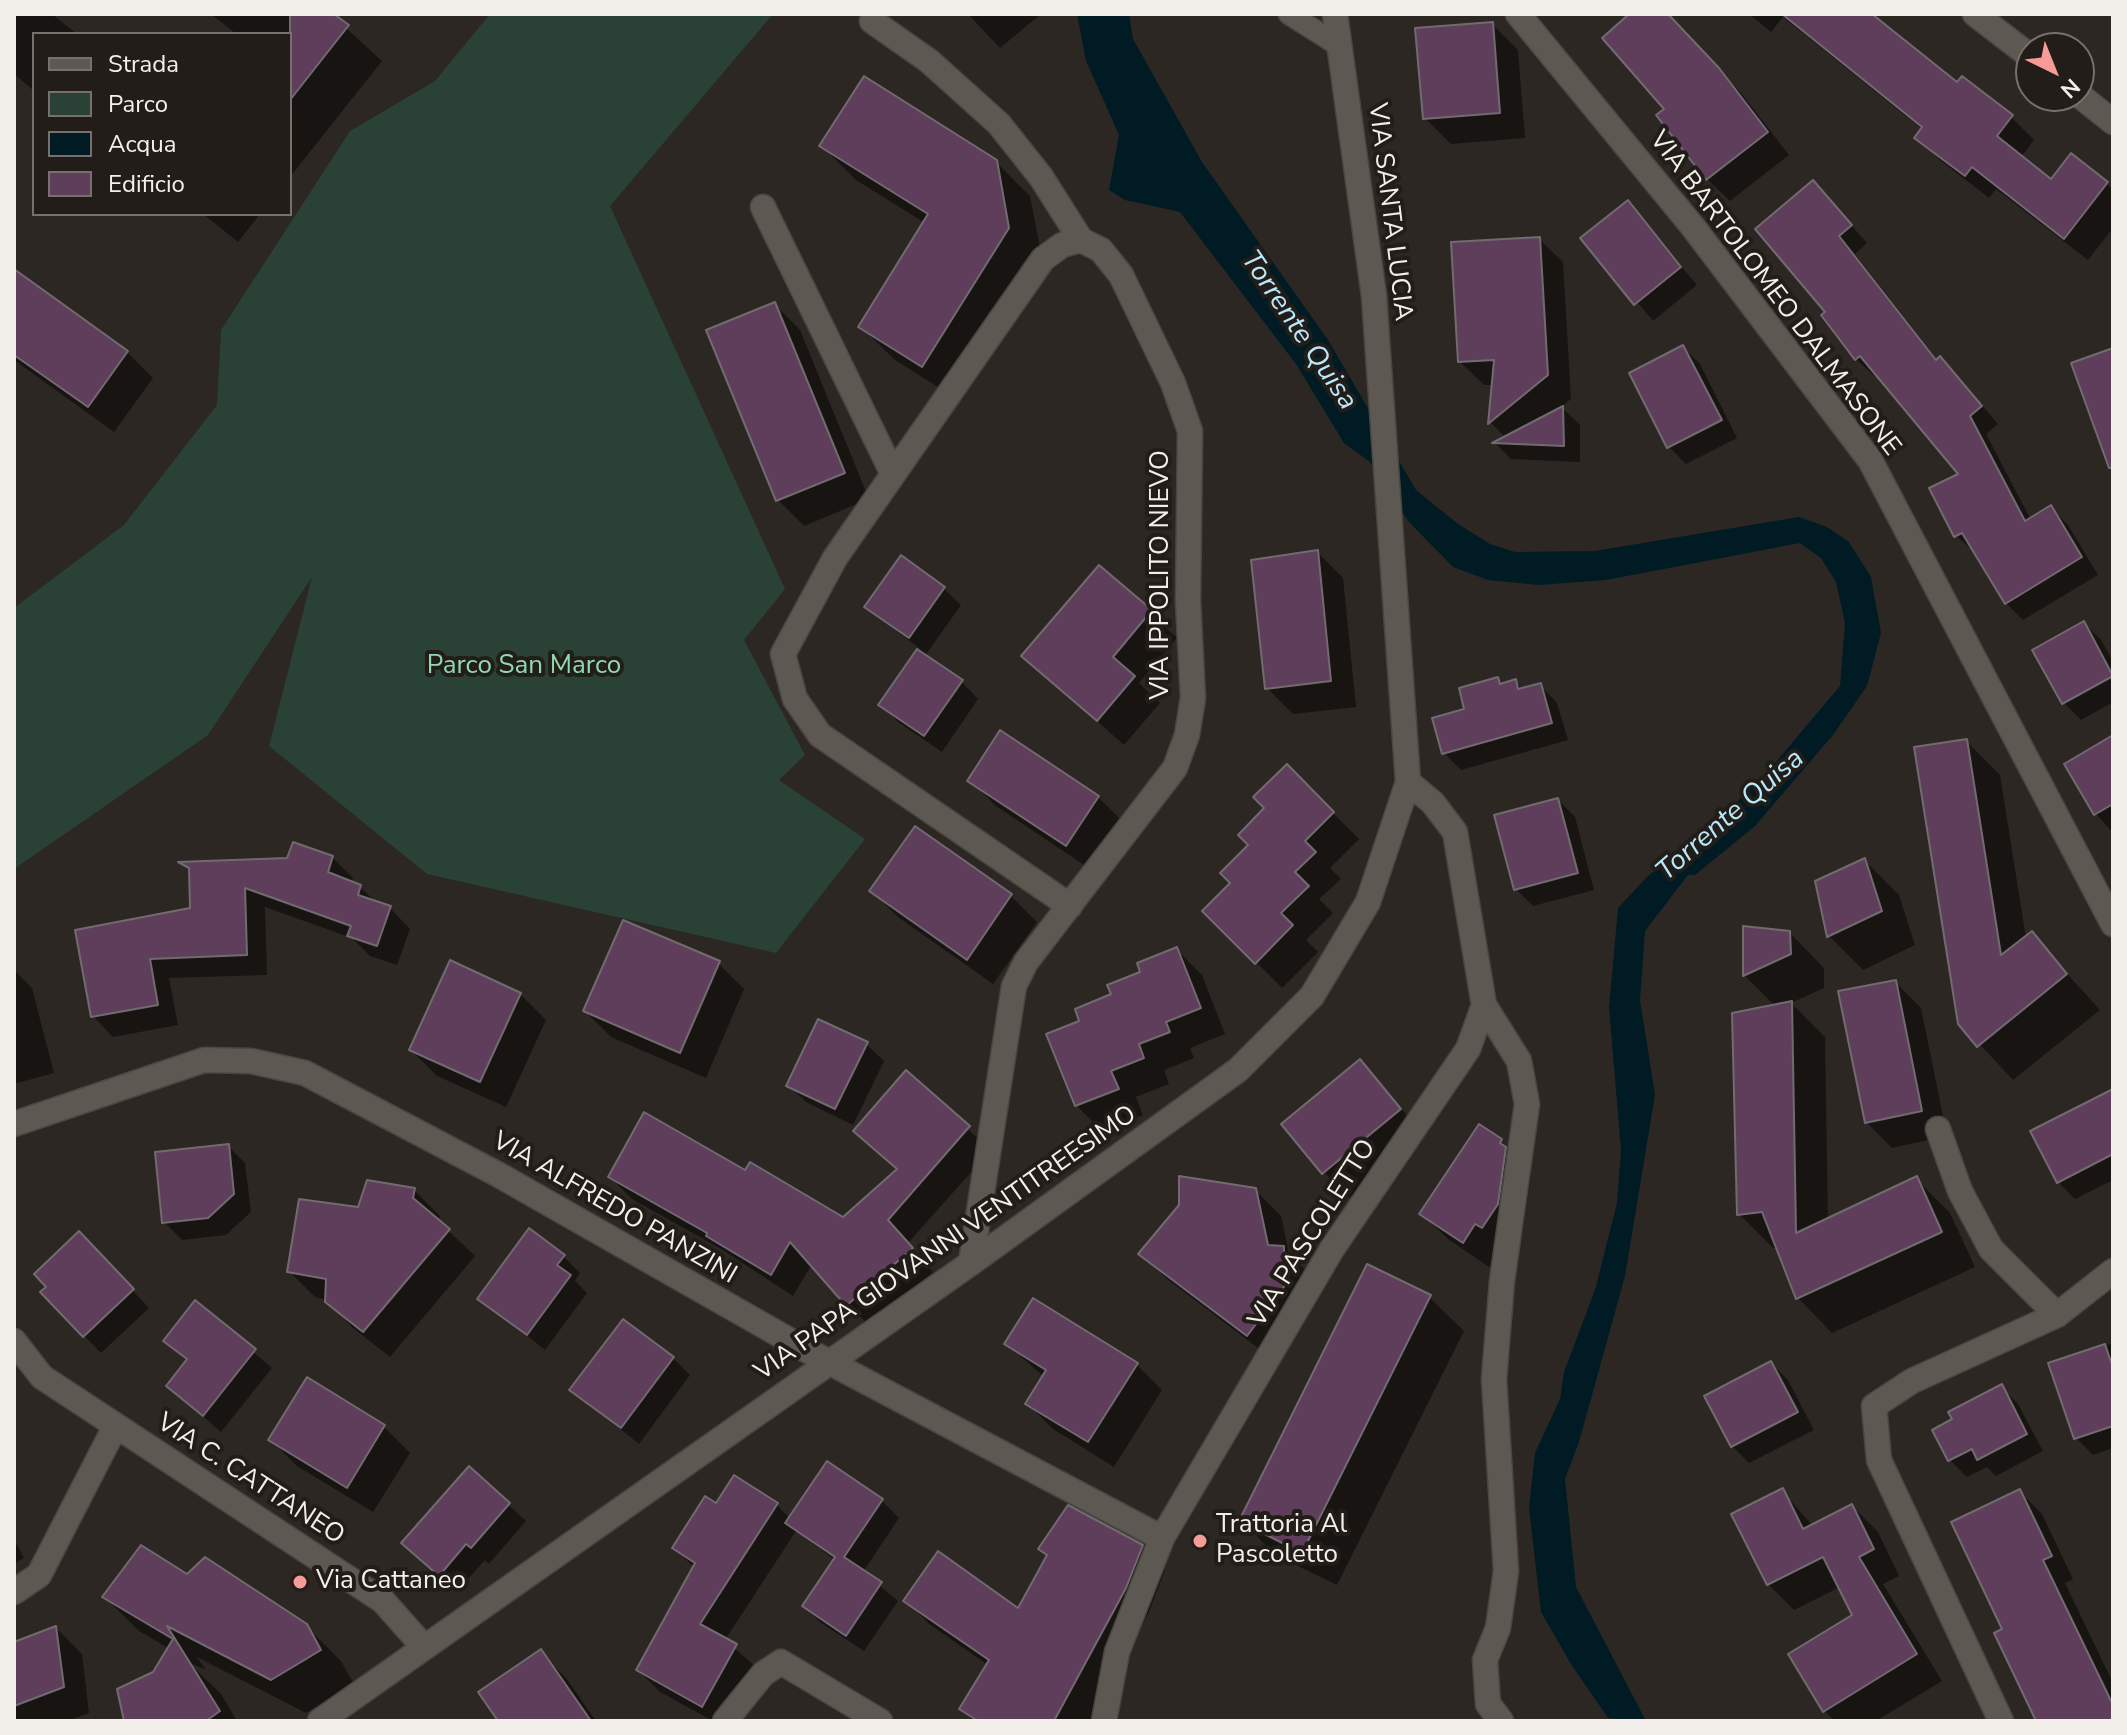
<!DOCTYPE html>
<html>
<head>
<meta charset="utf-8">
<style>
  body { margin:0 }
  #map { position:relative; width:2127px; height:1735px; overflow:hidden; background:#2c2722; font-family:"Nunito Sans",sans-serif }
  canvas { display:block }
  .frame { position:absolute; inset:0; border:16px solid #f3f0ec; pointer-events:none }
  .legend { position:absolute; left:32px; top:32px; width:260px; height:184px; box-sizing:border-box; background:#221d18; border:2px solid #76716d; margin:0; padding:10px 14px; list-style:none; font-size:24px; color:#f3f0ec }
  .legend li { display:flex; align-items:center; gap:16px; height:40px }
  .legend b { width:40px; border:2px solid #76716d }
  .north { position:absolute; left:2015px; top:32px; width:80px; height:80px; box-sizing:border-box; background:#221d18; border:2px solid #76716d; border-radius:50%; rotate:137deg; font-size:22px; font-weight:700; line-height:32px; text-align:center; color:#f3f0ec }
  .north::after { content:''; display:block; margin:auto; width:28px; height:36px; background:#f59b98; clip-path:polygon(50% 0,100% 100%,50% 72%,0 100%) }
</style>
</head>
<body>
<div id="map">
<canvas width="2127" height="1735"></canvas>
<div class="frame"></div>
<ul class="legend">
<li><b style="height:10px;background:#5e5853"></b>Strada</li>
<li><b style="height:22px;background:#294235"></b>Parco</li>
<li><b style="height:22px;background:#011b24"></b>Acqua</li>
<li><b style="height:22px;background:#5f3e5c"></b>Edificio</li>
</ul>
<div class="north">N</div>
</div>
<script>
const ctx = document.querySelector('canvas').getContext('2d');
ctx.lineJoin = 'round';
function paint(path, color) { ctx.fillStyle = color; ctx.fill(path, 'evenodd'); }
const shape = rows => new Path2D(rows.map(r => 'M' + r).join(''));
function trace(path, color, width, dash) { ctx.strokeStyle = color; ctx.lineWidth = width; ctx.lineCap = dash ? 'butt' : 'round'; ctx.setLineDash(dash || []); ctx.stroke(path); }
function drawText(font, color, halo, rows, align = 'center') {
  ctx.font = font + ' "Nunito Sans",sans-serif'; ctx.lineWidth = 8; ctx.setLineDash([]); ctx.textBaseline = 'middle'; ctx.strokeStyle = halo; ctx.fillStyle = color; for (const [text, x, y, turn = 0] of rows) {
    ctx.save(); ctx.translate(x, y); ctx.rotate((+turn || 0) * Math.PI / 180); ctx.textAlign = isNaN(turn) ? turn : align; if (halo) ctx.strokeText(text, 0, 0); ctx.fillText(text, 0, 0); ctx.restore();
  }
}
paint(shape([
  [490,14,773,14,610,206,785,589,744,640,805,755,779,780,865,839,776,953,427,874,269,746,312,577,208,735,14,869,14,608,124,525,217,405,221,330,350,131,435,81]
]), '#294235');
paint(shape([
  [1077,14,1129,14,1133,39,1202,162,1328,340,1416,490,1458,524,1490,544,1515,552,1595,551,1799,517,1827,527,1848,541,1871,577,1881,633,1867,686,1833,735,1755,826,1695,875,1688,875,1645,931,1640,1000,1655,1095,1625,1276,1579,1442,1565,1479,1576,1587,1646,1721,1608,1718,1571,1664,1541,1612,1529,1508,1535,1453,1560,1399,1564,1372,1595,1290,1617,1203,1621,1150,1609,1007,1618,908,1648,876,1712,825,1764,776,1840,686,1845,623,1836,582,1821,558,1800,543,1606,580,1539,585,1488,580,1453,567,1408,521,1370,462,1344,443,1296,364,1180,212,1125,200,1109,190,1119,135,1086,61]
]), '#011b24');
paint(shape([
  [14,14,52,14,77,34,34,34,34,91,14,74],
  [211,14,331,14,382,61,290,177,290,34,236,34],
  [968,14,1041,14,1000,48],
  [1632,14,1668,14,1741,93,1789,155,1730,201,1707,179,1667,109],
  [1749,14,1869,14,1957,85,2011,117,2034,140,2021,157,2051,182,2072,156,2107,184,2113,190,2113,228,2088,260,1996,189,1989,198,1940,160,1917,137,1923,130,1783,17,1771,32],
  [1492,24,1518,50,1525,138,1451,144,1425,118],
  [822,146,995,161,1030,196,1043,263,957,399,895,360,860,326,925,223,856,180],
  [1813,182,1867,243,1855,254,1938,361,1940,359,1957,376,1998,424,1986,434,2031,520,2051,508,2068,525,2098,575,2023,620,2006,603,1975,552,1956,536,1961,474,1877,373,1874,376,1856,359,1828,312],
  [1627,203,1697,285,1653,321,1583,238],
  [203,214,260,214,238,242],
  [1539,239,1563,262,1571,399,1561,407,1580,425,1580,462,1511,459,1495,443,1506,438,1491,423,1494,385,1484,385,1460,362],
  [14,271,127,352,153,378,114,432,14,360],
  [774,304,800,330,869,499,804,526,778,500],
  [1683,347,1700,364,1737,438,1686,464,1669,447],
  [1317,552,1343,578,1356,707,1293,714,1267,688],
  [1099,568,1177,638,1139,683,1160,703,1124,745,1024,656],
  [943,588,961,605,925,656,961,681,978,699,942,752,898,722,881,704,920,649,866,607],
  [2084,623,2101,640,2113,661,2113,702,2081,720,2063,702],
  [1497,679,1503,685,1515,682,1524,690,1540,685,1557,703,1568,740,1461,770,1444,753,1467,710],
  [1001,733,1098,797,1124,823,1093,871,996,806,970,780],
  [2113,738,2113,833,2096,814],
  [1966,741,2000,775,2026,938,2031,934,2100,1010,2013,1080,1960,1023],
  [1287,767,1359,839,1330,868,1341,879,1319,899,1333,913,1306,940,1318,952,1282,988,1210,916,1233,884],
  [1558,800,1575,817,1594,890,1533,906,1516,889],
  [915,828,1011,896,1037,922,993,984,898,917,872,891],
  [332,857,353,878,351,883,360,887,378,904,390,908,410,929,397,965,370,956,352,938,265,907,267,975,169,978,178,1025,113,1037,93,1016,192,910,191,872,183,864],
  [1865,861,1899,895,1915,945,1863,970,1829,936],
  [1745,928,1790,933,1824,968,1824,988,1791,1003,1825,1037,1828,1220,1916,1179,1950,1213,1975,1267,1832,1333,1798,1298,1778,1248,1773,1248,1739,1214,1775,1006,1745,976],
  [1176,949,1202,975,1225,1034,1190,1048,1194,1058,1164,1070,1169,1084,1136,1097,1143,1115,1102,1131,1076,1105,1082,1022],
  [718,963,744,989,706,1078,611,1037,585,1011],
  [14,970,32,988,54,1073,14,1084],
  [1895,982,1921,1008,1947,1136,1892,1148,1866,1122],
  [520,994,546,1020,506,1107,437,1076,411,1050],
  [866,1044,884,1061,853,1125,806,1102,788,1085],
  [1360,1061,1425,1136,1349,1198,1324,1172],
  [906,1073,991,1150,908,1243,933,1272,870,1327,812,1264,793,1296,721,1249,632,1199,610,1177,746,1173,843,1219,899,1171,856,1131],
  [2113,1091,2113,1180,2075,1199,2058,1182],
  [1501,1141,1531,1175,1523,1231,1508,1253,1502,1249,1489,1267,1448,1239,1422,1214],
  [228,1146,245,1163,251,1212,226,1235,182,1240,164,1222],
  [414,1190,440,1216,439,1222,475,1256,390,1357,353,1328,327,1300,315,1297,289,1271,360,1209],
  [1255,1190,1281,1216,1289,1253,1309,1274,1309,1314,1274,1360,1167,1279,1141,1254,1181,1206],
  [96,1251,149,1308,101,1353,43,1293],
  [563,1256,580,1273,575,1281,587,1293,545,1350,480,1298],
  [1429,1297,1464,1331,1337,1585,1275,1555,1241,1520],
  [1279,1539,1312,1555,1310,1559,1279,1543],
  [195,1303,272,1368,221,1432,168,1386,188,1361,166,1340],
  [2113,1343,2113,1448,2093,1455,2076,1438,2051,1364],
  [1007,1344,1136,1364,1162,1390,1114,1467,1053,1429,1027,1403,1044,1377],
  [673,1358,690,1375,639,1444,572,1390],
  [1771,1363,1788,1380,1814,1430,1749,1463,1732,1446],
  [308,1380,384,1427,410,1453,373,1512,297,1466,271,1440],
  [2001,1387,2018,1404,2043,1451,1996,1476,1987,1467,1967,1477,1950,1460],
  [469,1469,526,1521,489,1564,485,1560,457,1591,421,1560],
  [1782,1491,1813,1526,1852,1506,1878,1532,1899,1576,1883,1584,1942,1681,1876,1721,1835,1721,1825,1711,1855,1615,1840,1587,1794,1610,1768,1584],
  [2019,1491,2042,1514,2073,1579,2065,1583,2113,1683,2113,1721,2039,1721,2005,1630],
  [882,1501,899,1518,863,1572,898,1601,864,1651,821,1623,804,1606,835,1560,796,1531,725,1640,757,1668,713,1721,660,1692,638,1670,695,1568,674,1548,717,1505,777,1505,790,1519],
  [14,1539,24,1558,14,1564],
  [1142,1547,1165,1570,1149,1612,1090,1721,974,1721,961,1709,988,1665,929,1624,906,1600,1019,1611,1049,1556],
  [188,1576,306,1626,341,1661,354,1684,306,1713,197,1657,206,1670,188,1662,221,1694,237,1721,126,1721,187,1659,139,1631,105,1597],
  [56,1628,82,1654,89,1713,67,1721,14,1721,14,1644],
  [540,1652,566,1678,596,1721,500,1721]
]), '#0007');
const building = shape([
  [290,14,334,14,349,25,290,100,290,14],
  [1629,14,1668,14,1719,68,1768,132,1706,180,1656,115,1664,109,1602,38,1629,14],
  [1782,14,1872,14,1957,82,1962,76,2013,115,1997,136,2051,179,2071,153,2108,182,2064,239,1972,167,1965,176,1914,138,1922,127,1782,14],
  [1493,22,1500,113,1423,119,1415,28,1493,22],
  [864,76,997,160,1009,228,922,367,858,327,928,214,819,146,864,76],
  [1813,180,1852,225,1839,236,1936,360,1940,356,1982,406,1970,416,2025,521,2051,505,2082,557,2005,604,1962,533,1954,537,1929,488,1958,474,1860,356,1855,360,1821,315,1825,312,1755,229,1813,180],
  [1628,200,1681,267,1634,305,1580,238,1628,200],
  [1540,237,1548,375,1488,424,1494,360,1458,362,1451,242,1540,237],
  [14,269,128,351,88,407,14,355,14,269],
  [775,302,845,473,776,501,706,330,775,302],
  [1683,345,1722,420,1667,448,1629,373,1683,345],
  [2113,348,2113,468,2109,468,2071,363,2113,348],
  [1563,406,1564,446,1492,443,1563,406],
  [1318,550,1331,681,1265,689,1251,560,1318,550],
  [901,555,945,587,909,638,864,607,901,555],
  [1099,565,1152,610,1113,657,1135,676,1097,721,1021,656,1099,565],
  [2084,621,2113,676,2062,704,2032,650,2084,621],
  [917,649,963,680,924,736,878,705,917,649],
  [1498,677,1500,684,1516,679,1518,689,1541,683,1552,723,1442,754,1432,718,1464,709,1459,688,1498,677],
  [1000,730,1099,796,1066,846,967,781,1000,730],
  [2113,735,2113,804,2094,815,2064,764,2113,735],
  [1967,739,2001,955,2032,931,2067,974,1977,1047,1958,1024,1914,747,1967,739],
  [1287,764,1334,812,1305,841,1316,852,1295,872,1309,886,1281,913,1293,925,1255,964,1202,911,1230,883,1220,873,1248,845,1238,835,1264,808,1253,797,1287,764],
  [1558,798,1578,873,1514,890,1494,815,1558,798],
  [915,826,1012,894,967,960,869,891,915,826],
  [293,842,333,856,328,872,361,885,358,895,391,906,377,946,347,936,351,926,245,888,247,955,150,959,158,1005,91,1017,75,930,190,908,189,868,178,862,287,858,293,842],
  [1865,858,1882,911,1827,937,1815,881,1865,858],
  [623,920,720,961,680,1053,583,1011,623,920],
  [1743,926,1790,931,1791,954,1743,976,1743,926],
  [1177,947,1201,1008,1166,1022,1170,1032,1139,1044,1144,1058,1111,1071,1119,1089,1075,1106,1046,1034,1079,1021,1075,1009,1111,994,1107,985,1140,972,1137,963,1177,947],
  [450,960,521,993,480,1082,409,1050,450,960],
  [1896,980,1922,1111,1865,1123,1838,991,1896,980],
  [1792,1001,1796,1233,1917,1176,1942,1232,1796,1299,1762,1212,1737,1215,1732,1013,1792,1001],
  [818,1019,868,1042,835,1109,786,1086,818,1019],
  [1360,1059,1401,1109,1322,1174,1281,1124,1360,1059],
  [906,1070,970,1126,888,1220,913,1248,846,1306,790,1242,771,1275,706,1236,707,1233,608,1177,644,1112,745,1170,750,1162,843,1217,897,1169,853,1131,906,1070],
  [2113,1089,2113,1154,2057,1183,2030,1131,2113,1089],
  [1479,1124,1502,1139,1500,1143,1506,1147,1498,1204,1482,1228,1475,1224,1463,1243,1419,1214,1479,1124],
  [229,1144,234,1194,208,1218,162,1223,155,1152,229,1144],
  [1179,1176,1256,1188,1268,1245,1284,1246,1284,1287,1247,1336,1138,1254,1179,1205,1179,1176],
  [367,1180,415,1188,413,1198,450,1229,363,1332,325,1302,326,1279,287,1272,299,1199,358,1207,367,1180],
  [529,1228,565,1255,557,1265,571,1275,527,1335,477,1299,529,1228],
  [79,1231,134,1289,83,1337,40,1292,46,1287,34,1274,79,1231],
  [1367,1264,1431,1295,1302,1553,1239,1521,1367,1264],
  [1033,1298,1138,1363,1088,1442,1025,1404,1046,1370,1004,1344,1033,1298],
  [195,1300,256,1349,203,1416,166,1386,187,1359,163,1341,195,1300],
  [623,1319,674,1357,621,1428,569,1390,623,1319],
  [2105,1344,2113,1368,2113,1426,2074,1439,2048,1363,2105,1344],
  [1771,1361,1798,1412,1731,1447,1704,1396,1771,1361],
  [307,1377,385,1425,347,1488,268,1440,307,1377],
  [2002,1384,2027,1434,1977,1460,1972,1449,1948,1461,1932,1430,1952,1419,1948,1412,2002,1384],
  [827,1461,883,1499,844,1557,882,1582,846,1636,802,1606,835,1557,785,1523,827,1461],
  [469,1466,510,1503,471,1548,466,1544,439,1576,401,1543,469,1466],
  [734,1475,778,1503,700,1624,737,1644,702,1707,636,1670,695,1563,672,1548,705,1496,716,1503,734,1475],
  [1783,1488,1803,1529,1852,1504,1874,1549,1859,1557,1917,1654,1823,1712,1788,1654,1852,1615,1823,1557,1767,1585,1731,1514,1783,1488],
  [2020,1489,2052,1556,2043,1560,2113,1705,2113,1721,2036,1721,1994,1633,2002,1629,1951,1522,2020,1489],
  [1068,1505,1143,1545,1126,1588,1054,1721,978,1721,959,1709,989,1660,903,1601,938,1551,1018,1608,1047,1555,1038,1549,1068,1505],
  [141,1545,187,1574,205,1557,307,1624,321,1650,271,1680,167,1626,220,1711,206,1721,124,1721,117,1689,153,1672,173,1639,102,1597,141,1545],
  [56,1626,64,1687,14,1706,14,1642,56,1626],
  [541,1649,591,1721,498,1721,478,1692,541,1649]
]);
paint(building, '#5f3e5c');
trace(building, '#716b70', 2);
const lane = shape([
  [1289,14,1338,45]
]);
const street = shape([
  [1518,14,1693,227,1870,460,2113,924],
  [872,21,929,61,999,124,1041,177,1081,240,1101,250,1121,275,1173,383,1190,431,1188,601,1193,698,1187,735,1175,768,1026,962,1014,986,971,1263],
  [763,207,893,474],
  [1070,906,820,735,795,699,783,654,835,558,1043,259,1062,245,1081,240],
  [1484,1005,1519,1061,1527,1104,1502,1281,1494,1379,1506,1571,1498,1628,1485,1660,1488,1704,1501,1721],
  [14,1124,204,1060,251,1061,305,1073,499,1175,810,1352,1162,1538],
  [1938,1129,1960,1191,1991,1249,2057,1315],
  [14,1341,42,1377,383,1601,423,1646],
  [14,1592,39,1575,115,1427],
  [320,1721,971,1263,1238,1070,1312,996,1368,902,1408,782,1374,296,1335,14],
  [725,1721,763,1674,781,1662,880,1721],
  [1104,1721,1117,1652,1162,1538,1332,1249,1468,1049,1484,1005,1455,832,1433,803,1408,782],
  [2001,1721,1879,1460,1874,1406,1912,1381,2057,1315,2113,1271]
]);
const secondary = shape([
  [1975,14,2031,57],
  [2079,95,2113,122]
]);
trace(lane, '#4a4641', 23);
trace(street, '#4a4641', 27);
trace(secondary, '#4a4641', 27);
trace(lane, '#5e5853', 20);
trace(street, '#5e5853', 24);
trace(secondary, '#5e5853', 24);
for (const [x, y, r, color] of [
  [1200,1541,8,"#f59b98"],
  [300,1582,8,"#f59b98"]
]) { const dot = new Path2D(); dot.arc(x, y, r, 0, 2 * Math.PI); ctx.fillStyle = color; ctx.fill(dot); trace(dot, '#221d18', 3); }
drawText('26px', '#f3f0ec', '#221d18', [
  ["VIA SANTA LUCIA",1389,212,83],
  ["VIA BARTOLOMEO DALMASONE",1774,294,53],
  ["VIA IPPOLITO NIEVO",1162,575,-90],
  ["VIA ALFREDO PANZINI",614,1209,30],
  ["VIA PASCOLETTO",1313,1234,-58],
  ["VIA PAPA GIOVANNI VENTITREESIMO",946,1244,-35],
  ["VIA C. CATTANEO",250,1480,33]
]);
drawText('26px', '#8fdab3', '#221d18', [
  ["Parco San Marco",524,667]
]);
drawText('26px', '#f3f0ec', '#221d18', [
  ["Trattoria Al",1216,1526],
  ["Pascoletto",1216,1556],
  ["Via Cattaneo",316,1582]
], 'left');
drawText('italic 28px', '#b9e8fc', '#221d18', [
  ["Torrente Quisa",1298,331,56],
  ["Torrente Quisa",1731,816,-41]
]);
</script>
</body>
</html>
